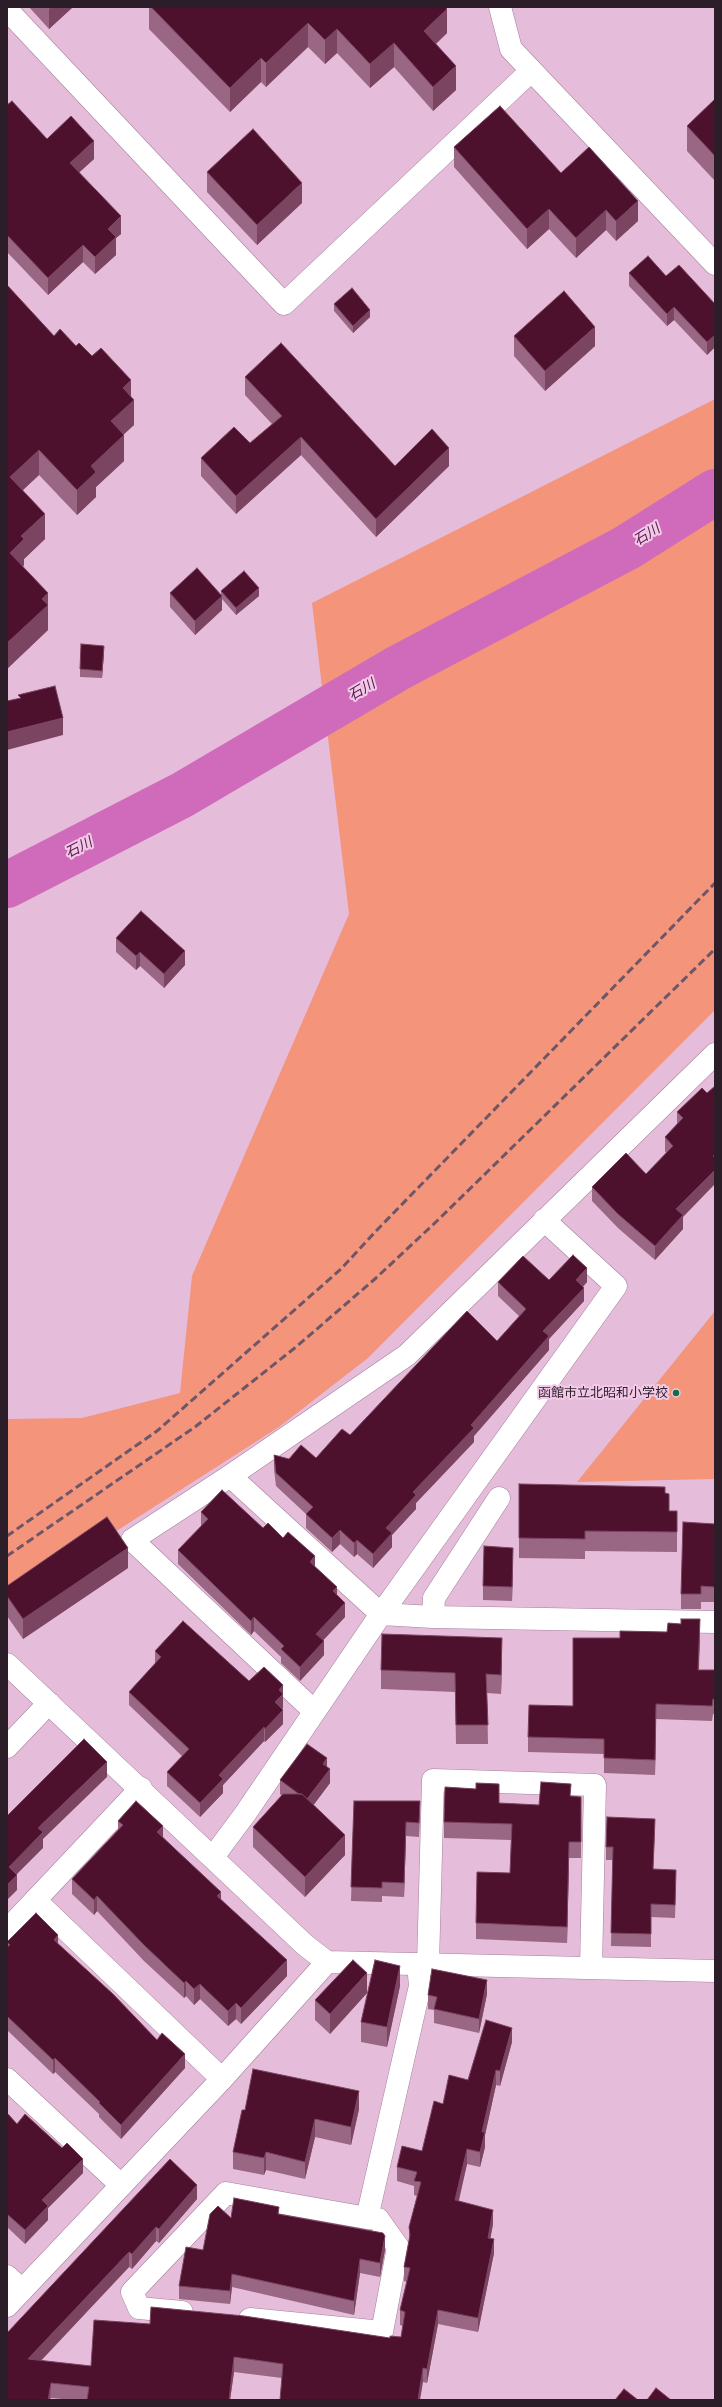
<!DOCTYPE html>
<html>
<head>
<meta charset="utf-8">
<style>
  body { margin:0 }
  #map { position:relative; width:722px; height:2407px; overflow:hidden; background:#e5bdda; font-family:Karla,sans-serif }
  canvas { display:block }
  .frame { position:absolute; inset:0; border:8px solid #2c1e29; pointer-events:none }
</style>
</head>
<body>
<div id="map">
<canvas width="722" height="2407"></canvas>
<div class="frame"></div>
</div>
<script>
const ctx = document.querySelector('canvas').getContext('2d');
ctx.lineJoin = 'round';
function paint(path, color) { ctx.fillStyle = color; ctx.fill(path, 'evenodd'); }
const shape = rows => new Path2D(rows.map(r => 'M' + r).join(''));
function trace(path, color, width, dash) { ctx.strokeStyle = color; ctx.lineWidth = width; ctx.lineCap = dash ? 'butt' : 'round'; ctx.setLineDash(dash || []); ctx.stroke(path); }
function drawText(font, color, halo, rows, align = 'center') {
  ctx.font = font + ' Karla,"Noto Sans JP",sans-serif'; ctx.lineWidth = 4; ctx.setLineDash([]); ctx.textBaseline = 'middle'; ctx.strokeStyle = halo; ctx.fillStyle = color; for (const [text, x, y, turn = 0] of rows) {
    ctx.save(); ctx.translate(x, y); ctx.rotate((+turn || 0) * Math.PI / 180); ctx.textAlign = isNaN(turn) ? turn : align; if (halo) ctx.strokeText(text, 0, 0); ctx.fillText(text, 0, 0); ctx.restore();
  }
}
paint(shape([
  [715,399,715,1010,368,1358,279,1427,7,1601,7,1419,82,1418,180,1393,192,1276,349,914,312,603],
  [715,1311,715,1479,577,1482]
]), '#f4947b');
trace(shape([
  [7,885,182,795,398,668,626,548,715,492]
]), '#d06bbb', 46);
const street = shape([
  [500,7,511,49,715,264],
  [7,14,12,15,284,304,531,71],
  [230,1476,381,1614,433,1617,715,1622],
  [433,1617,434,1598,499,1498],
  [313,1710,132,1540,230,1476,407,1355,715,1054],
  [7,1747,49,1703],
  [213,1857,245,1814,381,1614,616,1286,544,1220],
  [35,1900,222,2079],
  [7,1930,141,1788],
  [428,1964,433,1780,595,1785,591,1967],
  [7,2079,121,2185],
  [7,2276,22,2290],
  [182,2312,139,2308,132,2292,226,2193,367,2218],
  [250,2319,382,2332,398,2247,378,2219,367,2218,420,1986,418,1964]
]);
const secondary = shape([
  [7,1664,305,1945,327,1962,715,1971],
  [7,2306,222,2079,327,1962]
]);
trace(street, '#a47f9a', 23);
trace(secondary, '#a47f9a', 23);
trace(street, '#fff', 22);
trace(secondary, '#fff', 22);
trace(shape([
  [7,1536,157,1431,341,1269,376,1231,715,883],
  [7,1556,195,1427,296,1347,376,1278,438,1220,715,949]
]), '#6d5667', 3, [8, 4]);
paint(shape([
  [29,7,73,7,49,29],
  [149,7,445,7,447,33,436,44,456,90,433,111,394,67,370,88,337,53,325,64,308,47,266,87,261,82,230,112,149,29],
  [715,99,715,181,687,151,687,126],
  [7,105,47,139,94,159,79,172,121,234,116,238,116,255,95,274,83,262,48,295,7,252],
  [454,147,561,173,638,221,616,241,606,230,576,258,549,229,527,249,454,167],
  [207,172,302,203,257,245,207,192],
  [629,273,666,276,715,304,715,347,707,355,674,320,667,326,629,286],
  [7,285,54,336,76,346,131,397,134,425,123,435,124,461,96,487,96,497,77,515,39,475,23,490,45,539,24,559,24,565,23,566,48,619,48,630,7,669],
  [334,304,370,317,353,333,334,311],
  [514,336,595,346,545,391,514,356],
  [245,377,395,466,449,466,376,537,301,455,236,514,201,476,201,458,250,443,272,424,245,395],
  [221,591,259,596,236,615,222,599,222,610,195,635,170,607,170,593,221,595],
  [104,653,102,678,80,677,80,669],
  [116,938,185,965,164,988,140,966,136,970,116,952],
  [707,1093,683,1217,683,1229,655,1260,618,1228,592,1201,592,1187,646,1174,666,1153,665,1151,665,1137,677,1124,677,1112],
  [549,1280,587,1282,583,1287,584,1301,549,1339,549,1350,474,1436,474,1442,416,1503,416,1509,392,1535,392,1547,373,1568,357,1554,354,1557,340,1544,332,1552,306,1528,306,1514,276,1486,274,1469,274,1455,289,1459,316,1458,350,1435,497,1341,519,1316,498,1296,498,1282],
  [519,1484,665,1493,669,1511,677,1511,677,1552,585,1551,585,1559,519,1558],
  [201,1512,263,1528,283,1538,315,1567,345,1617,323,1640,324,1655,300,1681,281,1663,281,1657,254,1631,251,1635,178,1564,178,1550,201,1527],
  [715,1524,715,1602,701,1602,701,1609,681,1609,681,1594],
  [513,1562,512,1601,483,1600,483,1586],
  [128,1568,23,1639,7,1616,7,1586],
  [700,1634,699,1670,715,1670,715,1714,713,1714,712,1721,656,1719,655,1775,604,1773,604,1754,528,1752,528,1737,573,1706,620,1638],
  [155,1651,249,1681,283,1685,283,1708,282,1709,283,1724,265,1742,264,1741,223,1785,223,1793,200,1817,167,1786,167,1772,182,1756,129,1705,129,1692,155,1664],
  [502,1658,501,1694,487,1693,488,1744,456,1744,455,1692,381,1689,381,1670],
  [327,1766,330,1783,313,1805,345,1855,305,1897,253,1847,253,1827,282,1796,280,1794,280,1780],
  [476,1789,499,1803,539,1805,571,1796,581,1797,581,1858,569,1858,567,1943,476,1939,476,1923,510,1873,511,1840,444,1838,444,1822],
  [354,1801,420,1814,419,1837,406,1836,404,1897,382,1896,382,1902,351,1901],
  [118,1821,163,1837,221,1899,287,1976,241,2024,236,2019,228,2026,200,1999,194,2005,186,1996,184,1998,144,1961,97,1911,94,1915,72,1894,72,1879,118,1830],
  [655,1832,653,1870,676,1884,675,1918,651,1917,651,1947,611,1946,613,1860,606,1860,606,1847],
  [7,1942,58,1944,185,2068,121,2139,99,2117,99,2114,55,2072,53,2074,7,2030],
  [400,1986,387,2047,361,2042,361,2022],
  [367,1993,330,2034,315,2020,315,2000],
  [487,1994,479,2033,434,2023,434,2010,428,2009,428,1995],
  [512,2042,500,2086,496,2085,485,2135,485,2147,480,2167,467,2164,459,2201,493,2224,490,2238,494,2253,478,2332,438,2324,427,2383,423,2382,282,2378,234,2372,230,2400,73,2400,51,2398,50,2400,7,2400,170,2159,197,2199,159,2243,156,2241,132,2269,129,2267,41,2361,91,2366,150,2324,390,2338,401,2337,403,2326,400,2325,400,2310,407,2282,404,2281,404,2267,409,2242,409,2227,417,2196,414,2195,414,2186,397,2181,397,2167,422,2151,443,2104,468,2080],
  [359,2109,351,2145,315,2137,305,2179,266,2170,264,2175,233,2169,233,2152,245,2110],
  [7,2113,17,2124,83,2173,48,2208,48,2220,25,2244,7,2227],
  [279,2214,385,2250,380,2277,360,2273,354,2315,232,2287,230,2304,179,2299,179,2286,203,2250,231,2218]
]), '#996684');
paint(shape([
  [52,7,73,7,49,29,49,9],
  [447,9,447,33,424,55,424,31],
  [308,23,308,47,266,87,266,63],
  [337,29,337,53,325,64,325,40],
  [394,43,394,67,370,88,370,64],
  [261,58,261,82,230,112,230,88],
  [456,66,456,90,433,111,433,87],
  [94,141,94,159,70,181,70,163],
  [302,183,302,203,257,245,257,225],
  [638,201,638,221,616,241,616,221],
  [549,209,549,229,527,249,527,229],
  [606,210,606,230,576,258,576,238],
  [121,216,121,234,116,238,116,255,95,274,95,257,108,229],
  [83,245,83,262,48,295,48,278],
  [674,307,674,320,667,326,667,314],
  [370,310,370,317,353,333,353,326],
  [595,327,595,346,545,391,545,371],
  [715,335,715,347,707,355,707,342],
  [131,380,131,402,134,400,134,425,111,446,111,421,123,388],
  [124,435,124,461,96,487,96,497,77,515,77,490,91,466],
  [301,437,301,455,236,514,236,496],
  [449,448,449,466,376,537,376,519],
  [39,450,39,475,10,502,10,477],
  [45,514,45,539,24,559,24,565,10,578,10,553,21,536],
  [259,588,259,596,236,615,236,608],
  [48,593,48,630,7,669,7,643,42,599],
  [222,596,222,610,195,635,195,621],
  [104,646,104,653,102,678,102,671],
  [63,718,63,735,7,750,7,732],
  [185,951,185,965,164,988,164,974],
  [140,952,140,966,136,970,136,956],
  [715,1170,715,1184,683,1217,683,1229,655,1260,655,1246,676,1209],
  [587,1268,587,1282,576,1294,576,1280],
  [584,1288,584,1301,549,1339,549,1350,474,1436,474,1442,416,1503,416,1509,392,1535,392,1547,373,1568,373,1554,386,1528,413,1492,471,1425,543,1331],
  [340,1530,340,1544,332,1552,332,1538],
  [357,1540,357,1554,354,1557,354,1543],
  [128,1548,128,1568,23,1639,23,1619],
  [513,1548,513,1562,512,1601,512,1587],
  [315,1556,315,1570,310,1562],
  [337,1587,337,1601,333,1591],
  [345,1603,345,1617,316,1648,316,1634],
  [254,1617,254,1631,251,1635,251,1621],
  [700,1619,700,1634,698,1685,698,1670],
  [502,1638,502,1658,501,1694,501,1675],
  [324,1641,324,1655,300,1681,300,1667],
  [283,1685,283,1708,275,1716,275,1702,279,1690],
  [656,1704,656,1719,655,1775,655,1760],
  [283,1710,283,1724,265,1742,265,1729],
  [264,1727,264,1741,223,1785,223,1793,200,1817,200,1803,219,1775],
  [327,1758,327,1772,323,1764],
  [107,1762,107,1777,43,1839,43,1848,9,1882,9,1867,38,1828],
  [330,1769,330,1783,307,1814,307,1800],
  [406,1822,406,1836,404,1897,404,1883],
  [163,1826,163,1841,157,1832],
  [345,1835,345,1855,305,1897,305,1877],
  [569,1842,569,1858,567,1943,567,1927],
  [17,1875,17,1890,7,1900,7,1885],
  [221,1892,221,1908,217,1896],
  [97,1896,97,1911,94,1915,94,1900],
  [58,1935,58,1949,54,1940],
  [287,1960,287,1976,241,2024,241,2008],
  [400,1966,400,1986,387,2047,387,2027],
  [367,1973,367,1993,330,2034,330,2014],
  [487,1980,487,1994,479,2033,479,2019],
  [186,1981,186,1996,184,1998,184,1983],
  [200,1984,200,1999,194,2005,194,1989],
  [236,2003,236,2019,228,2026,228,2011],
  [512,2028,512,2042,500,2086,500,2071],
  [185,2054,185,2068,121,2139,121,2125],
  [55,2058,55,2072,53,2074,53,2060],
  [496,2070,496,2085,485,2135,485,2147,480,2167,480,2152,482,2132],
  [359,2091,359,2109,351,2145,351,2127],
  [315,2119,315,2137,305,2179,305,2162],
  [467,2149,467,2164,455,2215,455,2200],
  [266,2152,266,2170,264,2175,264,2158],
  [83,2159,83,2173,48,2208,48,2220,25,2244,25,2230,42,2200],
  [197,2185,197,2199,159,2243,159,2229],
  [493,2210,493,2224,488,2252,488,2238],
  [156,2227,156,2241,132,2269,132,2254],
  [385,2236,385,2250,380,2277,380,2263],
  [494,2239,494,2253,478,2332,478,2318],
  [129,2252,129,2267,28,2374,28,2359],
  [360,2259,360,2273,354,2315,354,2301],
  [232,2274,232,2287,230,2304,230,2291],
  [438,2310,438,2324,427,2383,427,2369],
  [234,2357,234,2372,230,2400,229,2400],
  [423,2368,423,2382,420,2400,418,2400],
  [51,2383,50,2400,48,2400]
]), '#7b4461');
const building = shape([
  [151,7,445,7,447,9,424,31,456,66,433,87,394,43,370,64,337,29,325,40,308,23,266,63,261,58,230,88,151,7],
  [715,99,715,156,687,126,715,99],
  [12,101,47,139,71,116,94,141,70,163,121,216,108,229,116,237,95,257,83,245,48,278,7,235,7,105,12,101],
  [500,106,561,173,589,147,638,201,616,221,606,210,576,238,549,209,527,229,454,147,500,106],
  [253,129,302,183,257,225,207,172,253,129],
  [648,256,666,276,679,265,715,304,715,335,707,342,674,307,667,314,629,273,648,256],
  [7,285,54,336,60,329,76,346,79,343,92,356,101,348,131,380,123,388,134,400,111,421,124,435,91,466,96,472,77,490,39,450,10,477,45,514,21,536,24,539,10,553,48,593,42,599,48,605,7,643,7,285],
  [352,288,370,310,353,326,334,304,352,288],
  [564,291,595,327,545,371,514,336,564,291],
  [281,343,395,466,432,429,449,448,376,519,301,437,236,496,201,458,234,427,250,443,282,416,245,377,281,343],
  [197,568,222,596,195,621,170,593,197,568],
  [244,571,259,588,236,608,221,591,244,571],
  [81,644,104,646,102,671,80,669,81,644],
  [55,686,63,718,7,732,7,701,21,698,18,695,55,686],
  [141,911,185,951,164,974,140,952,136,956,116,938,141,911],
  [715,1086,715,1154,713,1156,715,1157,715,1170,676,1209,683,1215,655,1246,618,1214,592,1187,626,1153,646,1174,673,1146,665,1137,683,1118,677,1112,702,1088,707,1093,715,1086],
  [573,1255,587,1268,576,1280,584,1288,543,1331,549,1336,471,1425,474,1428,413,1492,416,1495,386,1528,392,1533,373,1554,357,1540,354,1543,340,1530,332,1538,306,1514,313,1507,276,1473,274,1455,289,1459,301,1445,316,1458,342,1429,350,1435,467,1311,497,1341,526,1309,498,1282,523,1256,549,1280,573,1255],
  [519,1484,665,1487,665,1493,669,1494,669,1511,677,1511,677,1532,585,1531,585,1539,519,1538,519,1484],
  [222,1490,263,1528,268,1523,283,1538,288,1532,315,1556,310,1562,337,1587,333,1591,345,1603,316,1634,324,1641,300,1667,281,1649,284,1646,254,1617,251,1621,178,1550,208,1519,201,1512,222,1490],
  [107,1517,128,1548,23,1619,7,1596,7,1586,107,1517],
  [683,1522,715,1524,715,1587,701,1586,701,1594,681,1594,683,1522],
  [484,1546,513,1548,512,1587,483,1586,484,1546],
  [681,1619,700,1619,698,1670,715,1670,715,1699,713,1699,712,1706,656,1704,655,1760,604,1758,604,1739,528,1737,529,1705,573,1706,573,1638,620,1638,620,1631,667,1632,668,1623,681,1624,681,1619],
  [183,1621,249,1681,264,1667,283,1685,279,1690,283,1694,275,1702,283,1710,265,1729,264,1727,219,1775,223,1779,200,1803,167,1772,189,1749,129,1692,161,1657,155,1651,183,1621],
  [382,1634,502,1638,501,1675,486,1674,488,1725,456,1725,455,1673,381,1670,382,1634],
  [84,1739,107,1762,38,1828,43,1832,9,1867,17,1875,7,1885,7,1816,84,1739],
  [307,1744,327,1758,323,1764,330,1769,307,1799,302,1794,299,1794,280,1780,307,1744],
  [541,1782,571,1784,570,1796,581,1797,581,1842,569,1842,567,1927,476,1923,477,1872,510,1873,512,1824,444,1822,445,1787,476,1789,476,1783,499,1784,499,1803,539,1805,541,1782],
  [283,1794,302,1794,345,1835,305,1877,253,1827,283,1794],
  [136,1801,163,1826,157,1832,221,1892,217,1896,287,1960,241,2008,236,2003,228,2011,200,1984,194,1989,186,1981,184,1983,144,1945,97,1896,94,1900,72,1879,123,1825,118,1821,136,1801],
  [354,1801,420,1801,419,1823,406,1822,404,1883,382,1882,382,1888,351,1887,354,1801],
  [607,1817,655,1819,653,1869,676,1870,675,1905,651,1904,651,1934,611,1933,613,1847,606,1847,607,1817],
  [36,1913,58,1935,54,1940,113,1994,157,2040,162,2033,185,2054,121,2125,99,2103,100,2102,55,2058,53,2060,7,2016,7,1947,10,1945,7,1942,36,1913],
  [353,1960,367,1973,330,2014,315,2000,353,1960],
  [375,1960,400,1966,387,2027,361,2022,375,1960],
  [432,1969,487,1980,479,2019,434,2009,437,1997,428,1995,432,1969],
  [486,2020,512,2028,500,2071,496,2070,482,2132,485,2132,480,2152,467,2149,455,2200,493,2210,488,2238,494,2239,478,2318,438,2310,427,2369,423,2368,418,2400,280,2400,283,2364,234,2357,229,2400,87,2400,89,2387,51,2383,48,2400,7,2400,7,2333,170,2159,197,2185,159,2229,156,2227,132,2254,129,2252,28,2359,91,2366,94,2320,150,2324,151,2307,244,2316,390,2338,390,2336,401,2337,405,2312,400,2310,410,2268,404,2267,410,2235,409,2227,421,2182,414,2181,417,2172,397,2167,402,2146,422,2151,434,2101,443,2104,449,2075,468,2080,486,2020],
  [253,2069,359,2091,351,2127,315,2119,305,2162,266,2152,264,2158,233,2152,242,2110,245,2110,253,2069],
  [7,2113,17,2124,25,2114,62,2148,67,2143,83,2159,42,2200,48,2206,25,2230,7,2214,7,2113],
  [234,2198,279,2207,278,2214,383,2233,385,2236,380,2263,360,2259,354,2301,232,2274,230,2291,179,2286,186,2247,203,2250,210,2214,218,2206,231,2218,234,2198],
  [656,2388,671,2400,647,2400,656,2388],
  [624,2389,638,2400,615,2400,624,2389]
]);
paint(building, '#4d102d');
trace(building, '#7b4461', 1);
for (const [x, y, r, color] of [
  [676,1393,4,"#146e41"]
]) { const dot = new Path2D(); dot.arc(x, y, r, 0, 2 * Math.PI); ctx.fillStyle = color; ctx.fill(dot); trace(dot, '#f2cae8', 1.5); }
drawText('13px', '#2c1e29', '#f2cae8', [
  ["函館市立北昭和小学校",668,1393]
], 'right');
drawText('italic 14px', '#541549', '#f2cae8', [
  ["石川",647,535,-32],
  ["石川",362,690,-30],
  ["石川",79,848,-27]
]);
</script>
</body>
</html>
